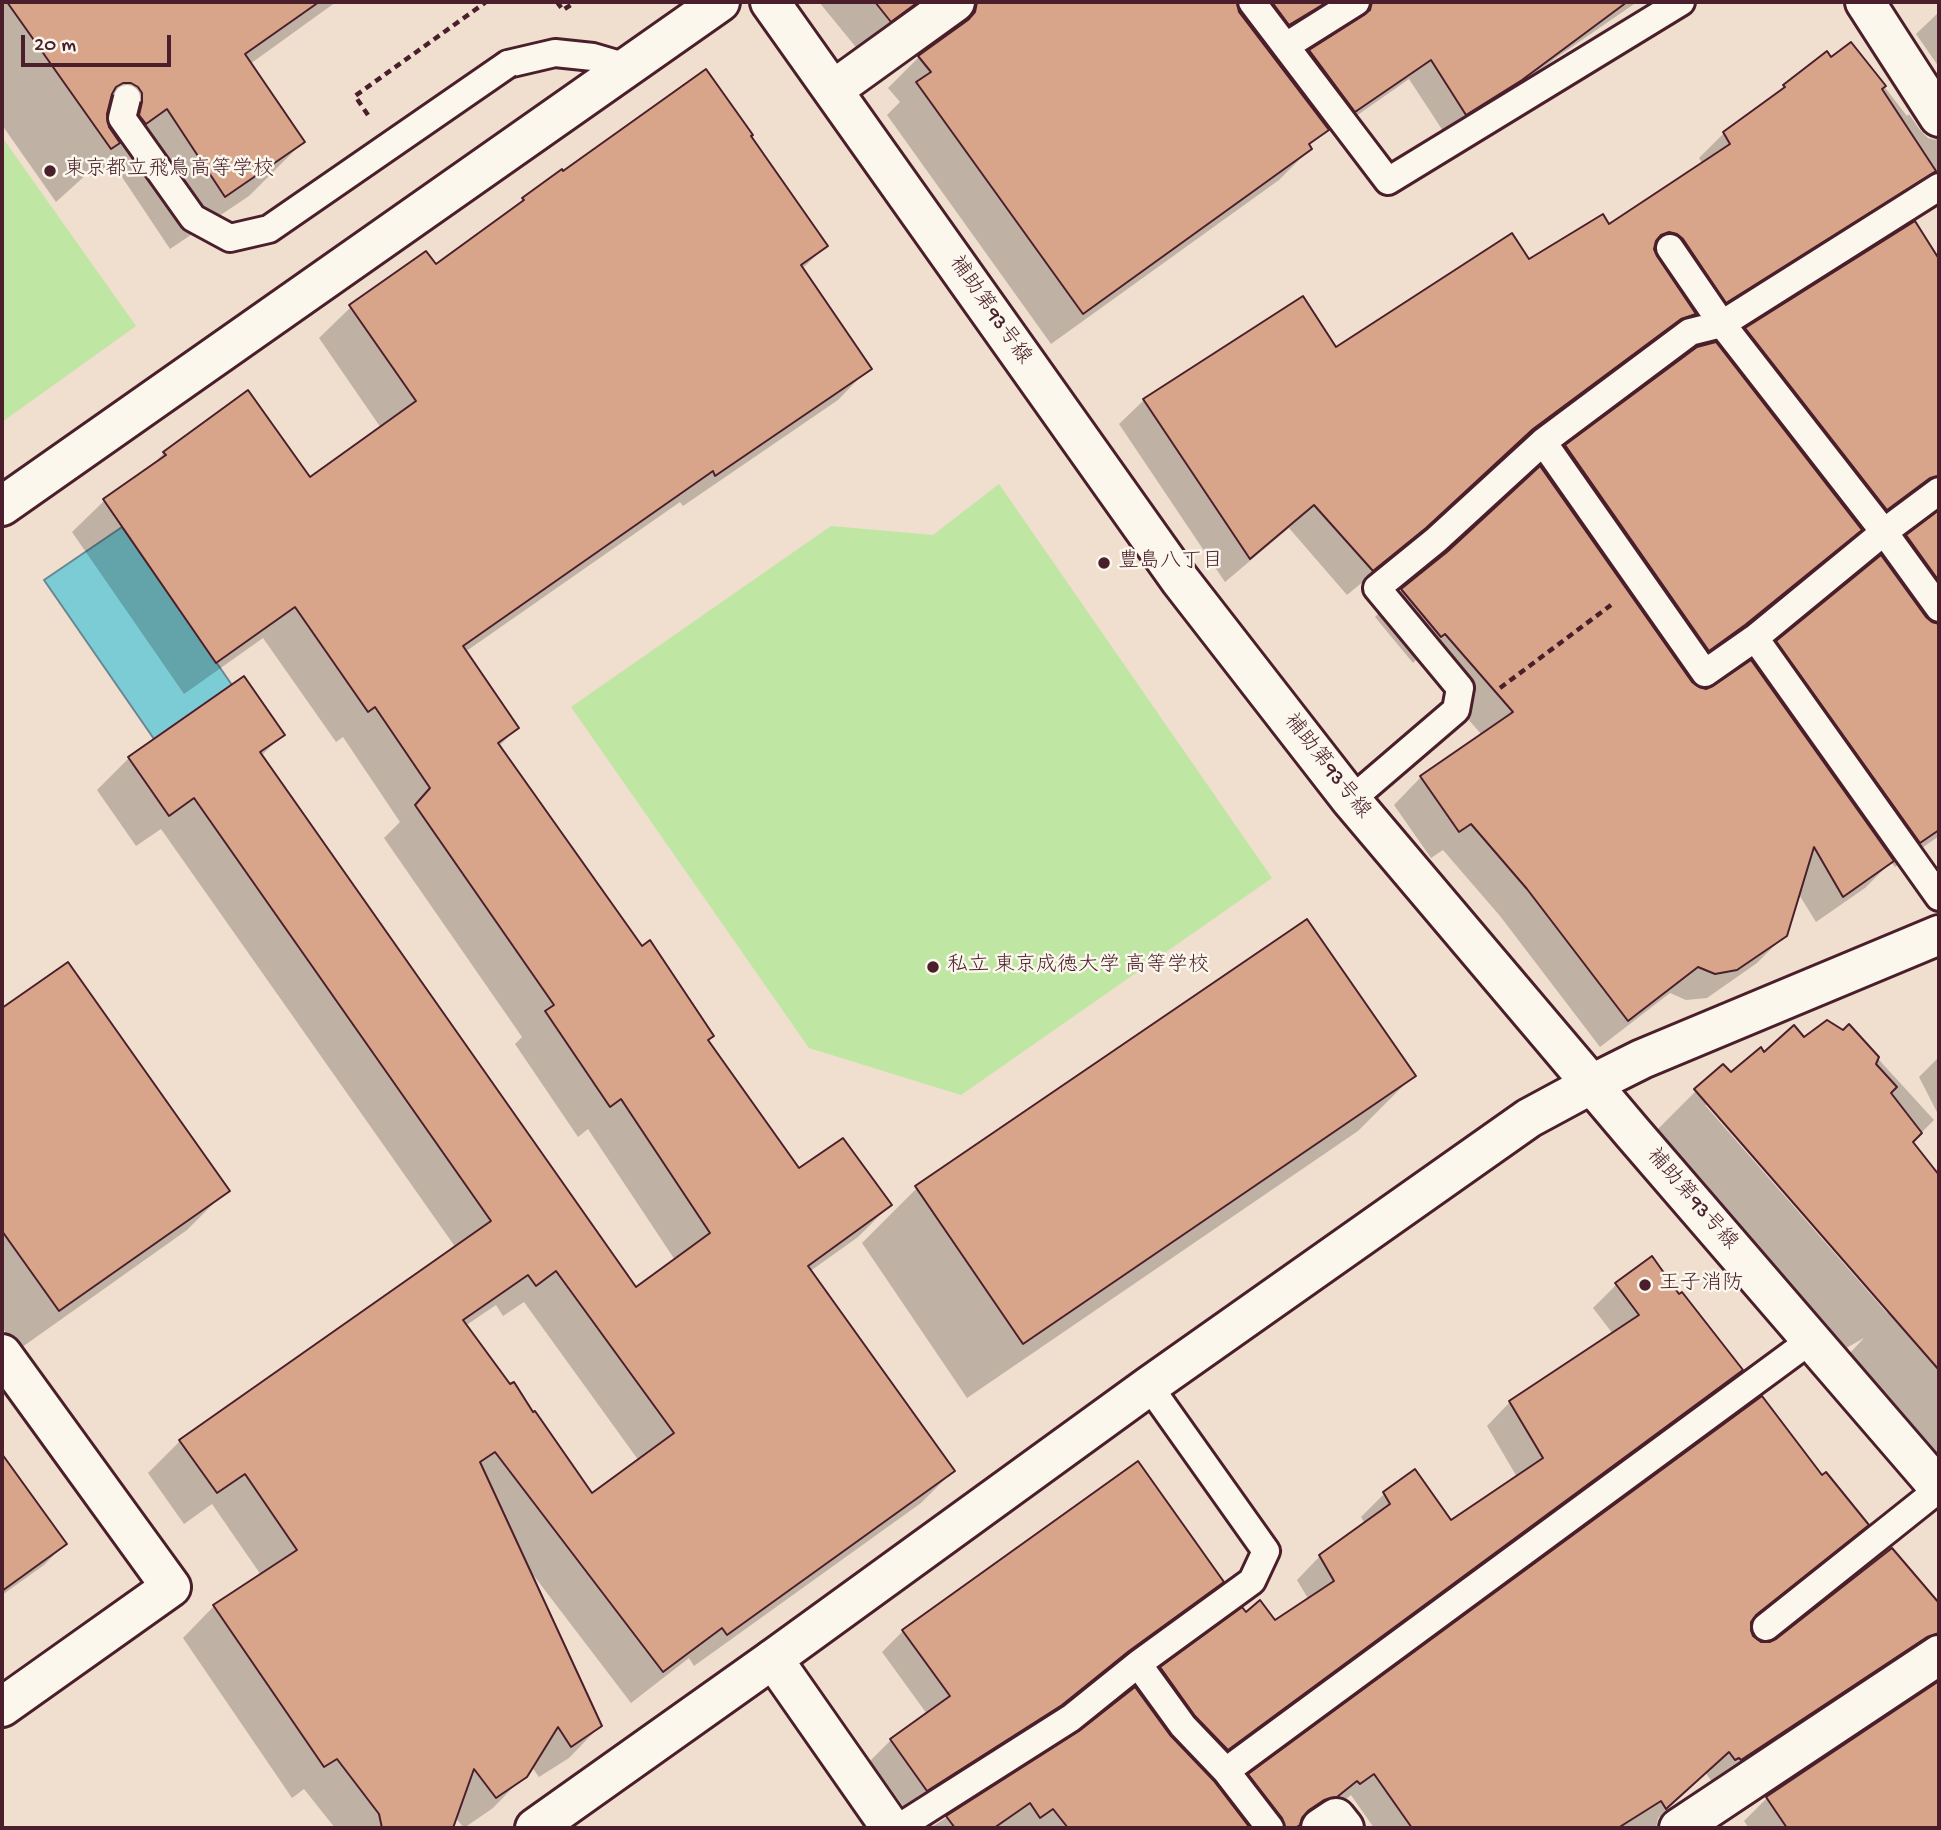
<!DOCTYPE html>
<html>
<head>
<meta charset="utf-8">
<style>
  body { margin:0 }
  #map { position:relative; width:1941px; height:1830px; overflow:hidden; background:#f0decf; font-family:"Gochi Hand",sans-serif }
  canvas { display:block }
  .frame { position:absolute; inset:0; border:4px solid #4a1f2b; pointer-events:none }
  .scale { position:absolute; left:21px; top:35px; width:150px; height:32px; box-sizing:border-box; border:4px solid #4a1f2b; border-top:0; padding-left:9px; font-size:21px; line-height:24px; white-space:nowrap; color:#4a1f2b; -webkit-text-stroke:5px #fbf7ec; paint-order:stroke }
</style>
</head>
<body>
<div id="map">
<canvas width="1941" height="1830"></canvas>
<div class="frame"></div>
<div class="scale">20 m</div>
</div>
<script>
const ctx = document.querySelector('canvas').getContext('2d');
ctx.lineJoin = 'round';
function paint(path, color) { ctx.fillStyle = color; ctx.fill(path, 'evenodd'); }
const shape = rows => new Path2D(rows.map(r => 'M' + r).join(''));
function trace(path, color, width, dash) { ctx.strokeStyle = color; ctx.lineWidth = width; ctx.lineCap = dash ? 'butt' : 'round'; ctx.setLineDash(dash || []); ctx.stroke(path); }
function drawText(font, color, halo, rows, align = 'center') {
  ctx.font = font + ' "Gochi Hand","Klee One",sans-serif'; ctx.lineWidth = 5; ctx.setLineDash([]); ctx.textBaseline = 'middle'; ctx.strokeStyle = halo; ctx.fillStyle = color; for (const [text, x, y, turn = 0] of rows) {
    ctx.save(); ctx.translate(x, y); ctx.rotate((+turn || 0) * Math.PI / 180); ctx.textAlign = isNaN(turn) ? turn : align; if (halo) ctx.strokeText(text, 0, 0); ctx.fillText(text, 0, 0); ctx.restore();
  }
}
paint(shape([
  [2,137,136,326,2,422],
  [999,484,1272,878,961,1095,809,1048,571,707,831,526,933,535]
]), '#bfe6a2');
const water = shape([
  [122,527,232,685,154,739,44,580,122,527]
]);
paint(water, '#7cccd5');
trace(water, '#688791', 2);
paint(shape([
  [2,2,336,2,250,64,303,142,249,196,170,249,112,162,91,177,88,173,56,202,2,125],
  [819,2,1204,2,1310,149,1279,180,1051,344,887,115,900,102,888,88,919,57,946,38,947,32,943,21,859,51],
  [1257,2,1637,2,1560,55,1499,100,1445,134,1409,79,1339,128,1299,66,1319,46,1352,24,1349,14,1280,37],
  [1939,12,1939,67,1916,34],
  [1851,44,1907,116,1909,114,1920,130,1928,138,1936,140,1933,130,1939,92,1939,175,1701,326,1693,315,1670,338,1654,344,1507,454,1399,552,1347,595,1289,528,1225,582,1119,424,1144,400,1335,350,1528,261,1608,227,1703,164,1699,158,1724,133,1775,96,1785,87,1831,60],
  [749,136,826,246,802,269,869,368,838,400,683,506,680,502,465,652,517,728,499,746,799,1171,890,1205,858,1237,809,1272,953,1471,921,1503,694,1666,689,1658,631,1703,531,1572,600,1726,569,1758,539,1777,531,1766,525,1775,493,1808,464,1828,455,1817,451,1828,335,1828,304,1789,292,1798,183,1638,214,1606,261,1575,212,1504,184,1524,148,1473,180,1441,456,1248,161,829,136,846,97,790,129,758,244,679,283,734,261,756,635,1289,675,1260,588,1129,578,1137,515,1044,522,1037,384,838,400,822,343,737,336,742,263,638,184,694,72,532,104,501,146,471,164,453,310,479,381,428,319,338,351,307,435,267,511,212,523,200,562,172],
  [524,1302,639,1461,592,1495,465,1326,496,1305,503,1316],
  [1914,223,1939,262,1939,836,1895,867,1891,862,1865,888,1816,922,1798,893,1785,935,1757,963,1707,998,1686,1000,1670,993,1600,1047,1500,916,1443,850,1431,858,1394,805,1421,777,1482,735,1416,660,1413,663,1375,617,1402,590,1691,683,1706,690,1754,666,1778,642,1883,561,1907,537,1930,519,1928,507,1862,533,1859,530,1840,549,1724,645,1689,669,1546,466,1566,447,1698,348,1722,353,1746,329],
  [67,964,227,1190,187,1230,18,1350,2,1327,2,1010],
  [1849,1027,1934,1120,1911,1143,1939,1178,1939,1191,1937,1194,1939,1197,1939,1290,1926,1304,1939,1300,1939,1504,1831,1373,1864,1338,1827,1359,1641,1146,1696,1091,1731,1074,1764,1054,1804,1040,1843,1032],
  [1705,1105,1710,1105,1890,1310,1887,1313],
  [1939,1057,1939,1116,1919,1077],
  [1413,1076,1358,1131,967,1398,862,1243,917,1188],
  [1617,1284,1679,1296,1741,1370,1718,1394,1203,1772,1226,1799,1249,1775,1822,1477,1867,1524,1844,1547,1749,1623,1752,1637,1760,1644,1769,1644,1892,1550,1939,1605,1939,1828,1749,1828,1744,1821,1767,1798,1937,1684,1939,1678,1718,1782,1716,1779,1712,1782,1706,1773,1658,1818,1656,1828,1374,1828,1351,1795,1319,1820,1309,1819,1300,1822,1298,1828,930,1828,1080,1733,1137,1693,1161,1669,1242,1610,1245,1614,1275,1622,1309,1600,1297,1580,1320,1556,1365,1524,1361,1517,1384,1494,1450,1522,1517,1477,1487,1426,1510,1402,1613,1334,1593,1308],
  [2,1457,65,1544,44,1565,2,1595],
  [1137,1464,1222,1582,1201,1602,1106,1672,1039,1726,906,1810,870,1761,891,1740,927,1714,882,1652,903,1631]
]), '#0003');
const building = shape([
  [7,2,319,2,245,54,305,142,225,197,167,109,146,124,139,115,142,102,142,93,138,87,131,83,123,83,116,87,112,94,107,114,109,127,120,143,111,149,7,2],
  [875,2,918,2,891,22,875,2],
  [977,2,1237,2,1239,12,1329,130,1309,144,1312,149,1083,314,916,82,931,72,918,56,968,20,975,12,977,2],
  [1272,2,1327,2,1289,25,1272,2],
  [1372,2,1627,2,1522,80,1466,115,1431,60,1355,112,1309,50,1364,15,1370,10,1372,2],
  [1851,42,1886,86,1882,89,1936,171,1726,303,1683,239,1677,234,1669,232,1661,235,1656,241,1654,249,1657,256,1696,314,1681,319,1533,429,1426,528,1373,571,1314,505,1250,559,1143,399,1303,296,1336,347,1512,233,1529,259,1603,214,1609,224,1730,144,1723,132,1785,87,1783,85,1827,51,1831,57,1851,42],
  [706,69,753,135,751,136,828,246,801,265,872,369,715,476,713,471,463,646,519,728,498,743,642,946,650,940,714,1036,708,1040,799,1168,843,1138,892,1205,808,1266,955,1471,727,1635,722,1628,663,1672,495,1452,480,1462,602,1726,571,1747,558,1727,527,1777,496,1798,474,1769,453,1828,382,1828,379,1814,337,1759,324,1767,213,1605,297,1550,245,1474,217,1493,179,1440,491,1221,194,798,169,816,128,757,244,676,285,735,260,752,636,1287,710,1233,621,1099,610,1107,545,1011,554,1005,415,805,430,788,375,707,368,712,295,607,216,663,103,499,166,455,163,452,248,390,310,477,416,401,349,305,426,251,436,264,524,200,522,198,562,169,563,171,706,69],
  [556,1271,674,1433,592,1493,535,1411,533,1412,514,1382,510,1384,463,1320,528,1275,536,1286,556,1271],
  [1915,221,1939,259,1939,476,1930,478,1887,510,1745,328,1915,221],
  [1716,342,1862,530,1745,625,1709,651,1565,445,1697,347,1716,342],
  [1540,466,1692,682,1699,687,1706,689,1713,686,1751,660,1894,861,1843,897,1814,847,1787,936,1737,970,1715,974,1698,967,1628,1021,1527,889,1471,824,1459,832,1420,776,1513,712,1445,634,1441,637,1401,589,1447,552,1540,466],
  [1939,510,1939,581,1906,535,1939,510],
  [1881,555,1926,617,1932,622,1939,624,1939,830,1920,843,1776,641,1881,555],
  [1307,919,1416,1076,1023,1344,915,1186,1307,919],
  [68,962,230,1191,59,1311,2,1231,2,1008,68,962],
  [1827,1020,1843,1030,1849,1024,1879,1057,1876,1064,1897,1087,1891,1093,1922,1133,1913,1142,1939,1175,1939,1370,1694,1089,1723,1064,1731,1072,1761,1047,1764,1052,1794,1025,1804,1037,1827,1020],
  [1652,1256,1679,1294,1682,1292,1743,1370,1228,1750,1195,1716,1160,1667,1242,1607,1246,1612,1260,1600,1275,1620,1334,1581,1319,1555,1390,1504,1383,1492,1415,1469,1451,1520,1543,1458,1509,1401,1639,1315,1615,1283,1652,1256],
  [1762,1396,1822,1475,1826,1472,1869,1525,1756,1615,1751,1622,1751,1630,1753,1636,1761,1642,1769,1642,1776,1639,1892,1548,1939,1603,1939,1633,1927,1637,1741,1760,1739,1758,1735,1760,1729,1752,1666,1809,1661,1801,1618,1828,1412,1828,1374,1774,1360,1784,1357,1781,1337,1797,1324,1800,1309,1810,1302,1818,1300,1825,1295,1828,1285,1828,1282,1818,1248,1774,1762,1396],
  [2,1454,67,1544,2,1591,2,1454],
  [1138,1461,1224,1582,1129,1651,1062,1705,927,1791,890,1739,950,1696,902,1630,1138,1461],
  [1939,1681,1939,1828,1787,1828,1766,1797,1939,1681],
  [1135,1687,1170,1735,1214,1781,1250,1828,1068,1828,1053,1809,1040,1818,1030,1803,994,1828,955,1828,946,1816,1079,1731,1135,1687]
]);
paint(building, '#d8a58b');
trace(building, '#4a1f2b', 2);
const lane = shape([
  [1252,2,1388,181,1681,2],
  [1286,46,1356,2],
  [508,64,555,53,593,57,627,67],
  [1670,248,1722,324,1884,532,1939,608],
  [1543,442,1705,673,1755,638,1939,897],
  [1755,638,1884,532,1939,491],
  [1351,800,1456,710,1460,688,1377,588,1436,540,1543,442,1690,332,1722,324,1939,187],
  [1149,1386,1266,1551,1252,1581,1138,1664,1183,1726,1226,1771,1811,1340],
  [1766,1627,1939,1489],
  [1226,1771,1270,1828],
  [898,1828,1071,1718,1138,1664]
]);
const street = shape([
  [1865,2,1939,117],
  [833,90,955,2],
  [2,506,720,2],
  [1592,1084,1642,1059,1939,935],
  [2,1354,171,1587,2,1707],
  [773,1659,891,1828],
  [1321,1828,1336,1818,1344,1828],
  [1679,1828,1939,1655]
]);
const secondary = shape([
  [770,2,1180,580,1351,800,1632,1132,1939,1488],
  [535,1828,773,1659,1149,1386,1529,1118,1592,1084]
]);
trace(lane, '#4a1f2b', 32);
trace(street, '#4a1f2b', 44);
trace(secondary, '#4a1f2b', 44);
trace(shape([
  [557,2,563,10,575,2],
  [368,115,355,96,486,2],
  [1500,688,1611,605]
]), '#4a1f2b', 4.5, [7, 5]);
trace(lane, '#fbf7ec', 26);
trace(street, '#fbf7ec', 38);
trace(secondary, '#fbf7ec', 38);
const laneBridge = shape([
  [127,98,122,118,193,218,230,238,269,229,508,64]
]);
trace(laneBridge, '#4a1f2b', 32, []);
trace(laneBridge, '#fbf7ec', 26);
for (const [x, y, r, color] of [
  [50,171,7,"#4a1f2b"],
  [1104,563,7,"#4a1f2b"],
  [933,967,7,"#4a1f2b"],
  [1645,1285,7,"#4a1f2b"]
]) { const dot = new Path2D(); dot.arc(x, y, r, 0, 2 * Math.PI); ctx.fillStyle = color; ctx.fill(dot); trace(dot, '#fbf7ec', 2.5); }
drawText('21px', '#4a1f2b', '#fbf7ec', [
  ["東京都立飛鳥高等学校",64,171],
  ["豊島八丁目",1118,563],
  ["私立 東京成徳大学 高等学校",947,967],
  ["王子消防",1659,1285]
], 'left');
drawText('21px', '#4a1f2b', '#fbf7ec', [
  ["補助第93号線",989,311,55],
  ["補助第93号線",1326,767,52],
  ["補助第93号線",1691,1200,49]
]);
</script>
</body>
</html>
